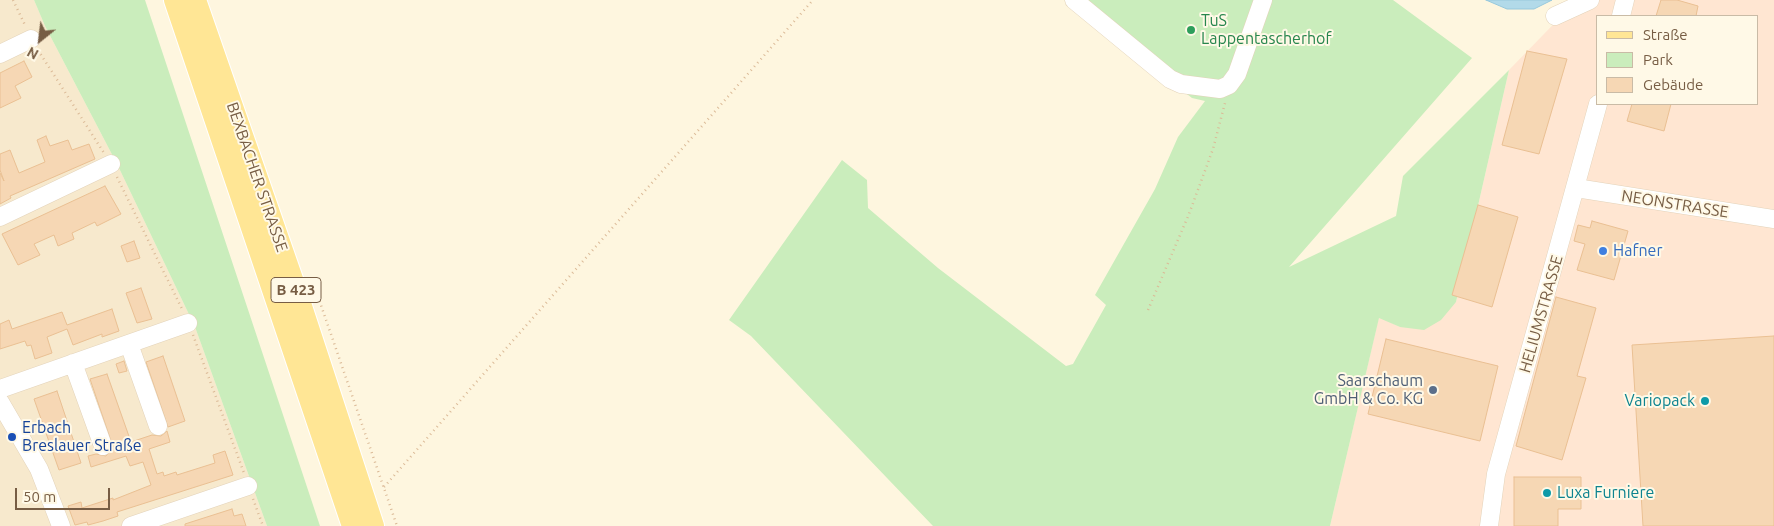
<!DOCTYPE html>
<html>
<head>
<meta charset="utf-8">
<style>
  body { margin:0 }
  #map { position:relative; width:1774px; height:526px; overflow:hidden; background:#fef6df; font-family:Ubuntu,sans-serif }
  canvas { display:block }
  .legend { position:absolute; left:1596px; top:15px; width:162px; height:90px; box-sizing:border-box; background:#fff9e7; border:1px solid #c9bba6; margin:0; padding:6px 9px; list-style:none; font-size:15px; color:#775d44 }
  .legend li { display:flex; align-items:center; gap:10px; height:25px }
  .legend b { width:25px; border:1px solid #c9bba6 }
  .north { position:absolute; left:15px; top:15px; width:50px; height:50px; -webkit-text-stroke:4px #fff9e7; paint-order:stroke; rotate:209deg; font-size:14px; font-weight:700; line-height:20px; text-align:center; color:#775d44 }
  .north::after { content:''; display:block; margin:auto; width:18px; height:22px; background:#775d44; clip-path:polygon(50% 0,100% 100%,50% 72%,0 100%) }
  .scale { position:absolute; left:15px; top:488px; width:95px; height:22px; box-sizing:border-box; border:2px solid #775d44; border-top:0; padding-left:6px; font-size:15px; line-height:18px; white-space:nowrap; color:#775d44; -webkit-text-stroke:4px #fff9e7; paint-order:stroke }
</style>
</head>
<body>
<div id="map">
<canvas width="1774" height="526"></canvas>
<ul class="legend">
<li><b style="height:6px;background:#ffe695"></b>Straße</li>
<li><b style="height:14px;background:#caedbc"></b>Park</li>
<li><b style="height:14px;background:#f6d7b4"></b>Gebäude</li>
</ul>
<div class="north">N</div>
<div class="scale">50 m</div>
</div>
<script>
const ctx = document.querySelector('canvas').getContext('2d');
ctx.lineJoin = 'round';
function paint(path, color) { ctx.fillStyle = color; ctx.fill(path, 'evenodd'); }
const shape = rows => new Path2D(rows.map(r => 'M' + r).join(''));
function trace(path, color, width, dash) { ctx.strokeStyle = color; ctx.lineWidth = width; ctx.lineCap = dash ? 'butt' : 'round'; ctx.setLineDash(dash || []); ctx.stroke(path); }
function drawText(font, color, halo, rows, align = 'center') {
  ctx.font = font + ' Ubuntu,sans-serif'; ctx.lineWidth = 4; ctx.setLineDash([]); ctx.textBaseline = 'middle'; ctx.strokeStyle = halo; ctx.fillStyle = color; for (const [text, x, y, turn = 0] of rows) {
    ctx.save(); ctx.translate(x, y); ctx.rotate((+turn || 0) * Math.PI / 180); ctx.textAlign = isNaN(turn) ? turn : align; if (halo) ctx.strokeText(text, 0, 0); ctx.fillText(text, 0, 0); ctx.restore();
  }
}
paint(shape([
  [0,0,34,0,45,26,118,166,195,327,267,526,0,526]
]), '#f7e9cd');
paint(shape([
  [1577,0,1774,0,1774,526,1330,526,1379,317,1400,327,1456,302,1509,70],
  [1598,16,1758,16,1758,104,1598,104]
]), '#ffe6d2');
paint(shape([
  [34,0,145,0,320,526,267,526,195,327,118,166,45,26],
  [1065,0,1393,0,1472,58,1289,267,1396,216,1403,176,1509,70,1456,302,1441,320,1424,330,1400,327,1379,318,1330,526,933,526,751,336,729,320,842,160,867,180,868,208,938,268,1066,366,1073,364,1106,305,1095,295,1155,189,1178,137,1205,101,1192,98]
]), '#caedbc');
const water = shape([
  [1486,0,1552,0,1534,9,1507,9,1486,0]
]);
paint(water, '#b2dae9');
trace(water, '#97c8dc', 1);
const building = shape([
  [1661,0,1677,0,1698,6,1696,16,1656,16,1661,0],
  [1527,51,1567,59,1539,154,1502,145,1527,51],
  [24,61,32,77,15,86,21,98,0,108,0,73,24,61],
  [1632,104,1671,104,1664,131,1627,121,1632,104],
  [46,136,50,146,68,140,72,150,89,144,95,159,10,196,11,198,0,204,0,173,4,181,0,170,0,154,10,150,19,173,45,162,37,140,46,136],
  [105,186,121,214,97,226,95,222,72,233,74,239,58,246,54,235,34,244,40,255,18,265,2,234,105,186],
  [1478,205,1518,217,1492,307,1452,295,1478,205],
  [1592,221,1628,231,1614,280,1577,270,1585,244,1574,241,1578,225,1590,228,1592,221],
  [134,241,140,258,127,262,121,246,134,241],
  [141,288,152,319,137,323,126,293,141,288],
  [1556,297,1596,308,1577,376,1586,378,1562,460,1516,446,1556,297],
  [112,309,119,331,102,337,102,334,73,345,67,329,47,337,52,353,35,359,31,345,27,346,25,341,0,349,0,324,9,320,12,329,62,312,67,325,112,309],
  [1774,336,1774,526,1643,526,1632,345,1774,336],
  [1386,339,1498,366,1480,441,1368,414,1386,339],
  [163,356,185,421,168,427,146,362,163,356],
  [124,361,127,371,119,373,116,364,124,361],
  [107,374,131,442,152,435,161,436,167,431,170,442,149,449,157,474,163,472,164,476,176,472,177,475,215,463,213,455,225,451,233,475,117,512,118,516,103,521,88,525,87,522,75,525,68,506,81,502,82,508,113,498,113,500,151,485,143,462,130,466,126,456,91,467,88,456,96,454,106,456,113,447,90,379,107,374],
  [57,391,81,463,59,470,34,399,57,391],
  [1514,477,1581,477,1581,509,1558,509,1558,526,1514,526,1514,477],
  [232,509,234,516,242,514,246,526,185,526,185,524,232,509]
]);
paint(building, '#f6d7b4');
trace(building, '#eac093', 1);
const minor = shape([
  [1074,0,1170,79,1181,84,1220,89,1229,85,1237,74,1263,0],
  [1555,16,1590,0],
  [1621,16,1625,0],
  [0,54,31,39],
  [1576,188,1774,219],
  [0,217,111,164],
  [129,344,158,426],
  [73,363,103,446],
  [0,389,188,323],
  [0,402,39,469,61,526],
  [131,526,248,486],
  [1489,526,1496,474,1598,104]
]);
const major = shape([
  [175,0,353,526],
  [195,0,294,285,373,526]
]);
trace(minor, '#e3d3ba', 19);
trace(major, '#fff', 24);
trace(shape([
  [13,0,25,25],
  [38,50,104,153],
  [117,177,182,309],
  [313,282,397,526],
  [1148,310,1189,214,1213,149,1225,103],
  [193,335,244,473],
  [384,487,813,0],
  [253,499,263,526]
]), '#dbba97', 2.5, [1, 4]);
trace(minor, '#fff', 18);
trace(major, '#ffe695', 22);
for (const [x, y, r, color] of [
  [1191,30,5,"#2e9e5b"],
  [1603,251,5,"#3f7fe0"],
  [1433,390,5,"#5c6f8a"],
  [1705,401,5,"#0f9aa8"],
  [12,437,5,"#1a4fb4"],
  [1547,493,5,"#0f9aa8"]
]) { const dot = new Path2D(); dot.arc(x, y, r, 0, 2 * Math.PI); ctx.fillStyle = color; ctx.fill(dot); trace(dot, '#fff9e7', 2); }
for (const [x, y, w] of [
  [296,290,50]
]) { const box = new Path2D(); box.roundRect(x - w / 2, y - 12.5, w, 25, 4); ctx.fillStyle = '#fff9e7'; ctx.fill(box); trace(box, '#775d44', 1); }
drawText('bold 15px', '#775d44', null, [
  ["B 423",296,290]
]);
drawText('16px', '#27864d', '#fff9e7', [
  ["TuS",1201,21],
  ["Lappentascherhof",1201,39]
], 'left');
drawText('16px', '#775d44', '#fff9e7', [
  ["BEXBACHER STRASSE",257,177,71],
  ["NEONSTRASSE",1675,204,9],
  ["HELIUMSTRASSE",1541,314,-74]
]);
drawText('16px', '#366cbe', '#fff9e7', [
  ["Hafner",1613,251]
], 'left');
drawText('16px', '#4e5e75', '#fff9e7', [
  ["Saarschaum",1423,381],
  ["GmbH & Co. KG",1423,399]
], 'right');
drawText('16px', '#0d838f', '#fff9e7', [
  ["Variopack",1695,401],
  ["Luxa Furniere",1557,493,"left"]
], 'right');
drawText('16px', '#164399', '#fff9e7', [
  ["Erbach",22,428],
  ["Breslauer Straße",22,446]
], 'left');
</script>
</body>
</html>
